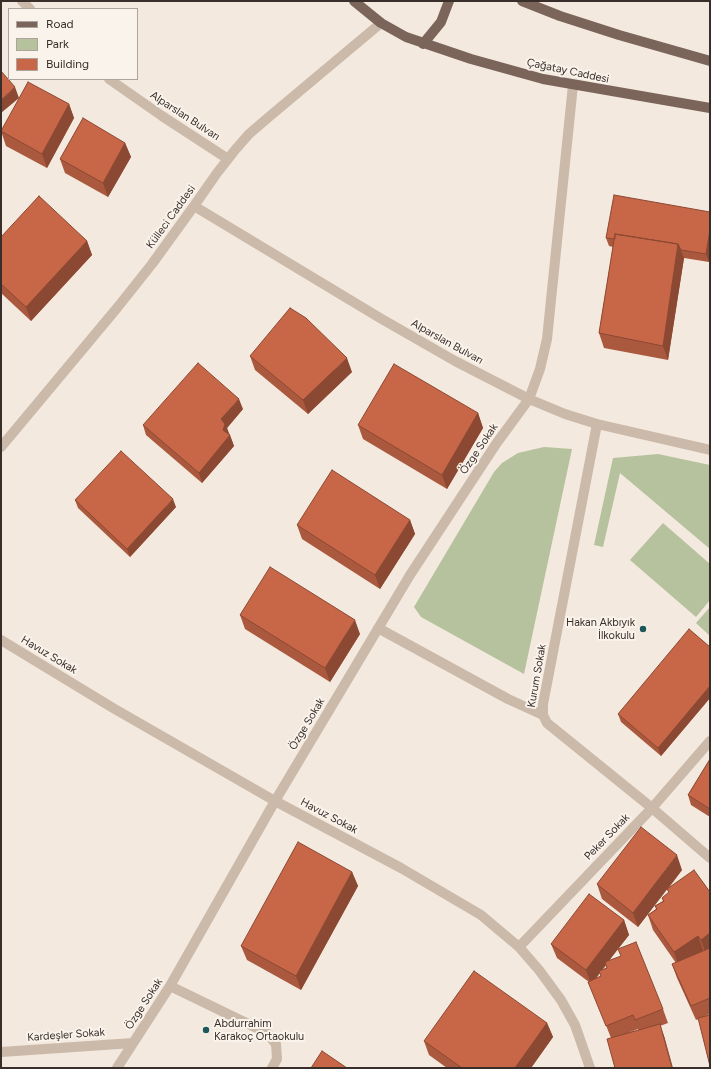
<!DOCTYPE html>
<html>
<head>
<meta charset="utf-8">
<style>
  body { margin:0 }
  #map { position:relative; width:711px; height:1069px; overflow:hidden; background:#f3e9de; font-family:Figtree,sans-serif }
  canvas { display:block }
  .frame { position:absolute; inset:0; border:2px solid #392e29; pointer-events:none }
  .legend { position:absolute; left:8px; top:8px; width:130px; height:72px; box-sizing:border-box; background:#faf3eb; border:1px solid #ada49d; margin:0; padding:5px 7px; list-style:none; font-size:12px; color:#392e29 }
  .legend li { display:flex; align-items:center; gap:8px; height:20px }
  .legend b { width:20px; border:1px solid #ada49d }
</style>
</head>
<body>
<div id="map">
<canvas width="711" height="1069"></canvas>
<div class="frame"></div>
<ul class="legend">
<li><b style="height:5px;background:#7b655a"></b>Road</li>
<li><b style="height:11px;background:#b6c29d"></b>Park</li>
<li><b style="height:11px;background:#c76748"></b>Building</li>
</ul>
</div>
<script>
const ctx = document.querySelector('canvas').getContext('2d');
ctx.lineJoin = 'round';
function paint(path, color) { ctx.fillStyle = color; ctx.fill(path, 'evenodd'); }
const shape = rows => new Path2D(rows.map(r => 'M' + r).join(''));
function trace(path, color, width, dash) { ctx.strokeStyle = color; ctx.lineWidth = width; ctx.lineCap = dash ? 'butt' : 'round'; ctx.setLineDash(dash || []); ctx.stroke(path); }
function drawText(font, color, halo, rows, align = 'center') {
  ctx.font = font + ' Figtree,sans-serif'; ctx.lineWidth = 4; ctx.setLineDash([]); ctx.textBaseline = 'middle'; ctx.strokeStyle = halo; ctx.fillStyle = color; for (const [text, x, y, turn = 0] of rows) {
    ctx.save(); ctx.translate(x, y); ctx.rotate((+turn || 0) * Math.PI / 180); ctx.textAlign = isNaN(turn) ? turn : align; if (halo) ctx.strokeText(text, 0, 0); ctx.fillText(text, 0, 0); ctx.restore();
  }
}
paint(shape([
  [544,447,572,449,524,674,421,617,414,607,494,472,502,463,518,453],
  [658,454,710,465,710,549,620,473,603,547,594,545,613,458],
  [663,523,710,564,710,600,696,617,630,560],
  [710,607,710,636,696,623]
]), '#b6c29d');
trace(shape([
  [22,1,30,9],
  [109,79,162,116,228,159],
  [194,206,380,318,455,361,529,399,565,414,597,424,710,450],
  [597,424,543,704,543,715,547,723,652,808,710,858],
  [1,447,117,308,152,264,194,206,217,173,235,150,249,134,270,116,381,23],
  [378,628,508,699,543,715],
  [1,640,113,708,275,801,401,868,481,915,519,947,539,970,561,1000,575,1025,590,1068],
  [519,947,652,808,710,741],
  [170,986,267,1033,276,1044,277,1059,272,1068],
  [1,1052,133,1043],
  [117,1068,170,986,275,801,410,575,496,444,529,399,540,369,547,339,573,85]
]), '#cbb9a9', 10);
trace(shape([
  [354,1,381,23,406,37,471,59,543,79,710,108],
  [522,1,560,16,619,35,710,61],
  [423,44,441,22,449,1]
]), '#7b655a', 10);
paint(shape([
  [69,104,74,118,47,168,6,146,1,131],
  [125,143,131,157,108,197,65,173,60,159],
  [710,212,710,256,709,262,684,258,668,360,604,348,599,333,613,247,609,246,606,238],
  [1,237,87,241,92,255,31,321,1,293],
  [250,356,352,372,308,414,255,370],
  [243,409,227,428,234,446,202,483,146,435,143,425],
  [478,413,483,428,447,489,363,439,358,425],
  [75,500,176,507,130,557,78,508],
  [410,520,415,534,380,589,302,539,297,525],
  [240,615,360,634,330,682,245,629],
  [710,647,710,698,661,756,621,722,618,714],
  [710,759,710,817,691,805,688,795],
  [682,870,668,889,710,892,710,1014,705,1016,710,1015,710,1067,699,1019,696,1020,677,978,672,964,676,963,653,930,648,915,656,909,655,906,663,901,662,898,669,893,667,889,638,927,602,899,597,884],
  [352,872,358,886,301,990,247,960,241,946],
  [624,920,629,935,609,960,663,1009,668,1023,660,1026,665,1039,611,1038,589,982,557,958,551,944],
  [606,965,607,968,602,970,605,967],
  [600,973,601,976,596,979],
  [638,1029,638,1030,628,1033],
  [547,1023,553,1037,531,1068,447,1068,429,1055,424,1041]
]), '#ab593e');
paint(shape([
  [15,87,19,98,1,113,1,100],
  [69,104,74,118,47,168,42,154],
  [125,143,131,157,108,197,103,183],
  [710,229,710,256,709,262,706,254],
  [87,241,92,255,31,321,26,307],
  [678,244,684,258,668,360,663,346],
  [347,358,352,372,308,414,303,400],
  [239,399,243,409,227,428,229,434,227,439,230,435,234,446,202,483,199,473,223,430,221,419],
  [478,413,483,428,447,489,442,475],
  [173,499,176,507,130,557,127,549],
  [410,520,415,534,380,589,375,575],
  [355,620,360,634,330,682,325,668],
  [710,686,710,698,661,756,658,748],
  [677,855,682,870,638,927,633,913],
  [352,872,358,886,301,990,296,976],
  [624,920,629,935,591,984,586,970],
  [710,933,710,951,706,954,701,940],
  [698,936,703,950,679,967,674,952],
  [547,1023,553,1037,531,1068,515,1068],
  [660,1024,665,1039,673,1068,672,1068]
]), '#8b4832');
const building = shape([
  [1,71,15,87,1,100,1,71],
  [28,82,69,104,42,154,1,131,28,82],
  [83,118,125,143,103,183,60,159,83,118],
  [614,195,710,212,710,229,706,254,681,250,678,244,615,234,615,239,606,238,614,195],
  [39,196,87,241,26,307,1,284,1,237,39,196],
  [615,234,678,244,663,346,599,333,615,234],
  [290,308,306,318,347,358,303,400,250,356,290,308],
  [198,363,239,399,221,419,225,424,223,430,230,435,199,473,143,425,198,363],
  [394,364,478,413,442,475,358,425,394,364],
  [121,451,173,499,127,549,75,500,121,451],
  [332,470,410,520,375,575,297,525,332,470],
  [270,567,355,620,325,668,240,615,270,567],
  [689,629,710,647,710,686,658,748,618,714,689,629],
  [710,759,710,809,688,795,710,759],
  [641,827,677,855,633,913,597,884,641,827],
  [298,842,352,872,296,976,241,946,298,842],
  [694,870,710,892,710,933,701,940,698,936,674,952,648,915,657,909,655,906,664,901,662,898,669,892,667,889,694,870],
  [589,894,624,920,586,970,551,944,589,894],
  [636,942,663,1009,635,1020,633,1015,606,1026,588,982,601,976,599,971,607,968,605,962,621,956,618,949,636,942],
  [710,948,710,998,691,1006,672,964,710,948],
  [474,971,547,1023,515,1068,462,1068,424,1041,474,971],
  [710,1015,710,1066,698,1018,710,1015],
  [660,1024,672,1068,615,1068,607,1039,660,1024],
  [322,1051,347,1068,311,1068,322,1051]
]);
paint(building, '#c76748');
trace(building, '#8b4832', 1);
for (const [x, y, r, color] of [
  [643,629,4,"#1e575b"],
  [206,1030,4,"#1e575b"]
]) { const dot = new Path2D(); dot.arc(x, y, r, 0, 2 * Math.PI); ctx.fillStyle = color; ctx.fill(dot); trace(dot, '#faf3eb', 1.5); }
drawText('11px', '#392e29', '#faf3eb', [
  ["Çağatay Caddesi",568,71,12],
  ["Alparslan Bulvarı",185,116,33],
  ["Külleci Caddesi",171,217,-54],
  ["Alparslan Bulvarı",447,342,29],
  ["Özge Sokak",479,449,-56],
  ["Havuz Sokak",49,655,31],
  ["Kurum Sokak",537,676,-80],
  ["Özge Sokak",307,724,-59],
  ["Havuz Sokak",329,816,28],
  ["Peker Sokak",607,837,-46],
  ["Özge Sokak",144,1004,-57],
  ["Kardeşler Sokak",66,1035,-4]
]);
drawText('11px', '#392e29', '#faf3eb', [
  ["Hakan Akbıyık",635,623],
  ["İlkokulu",635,636],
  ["Abdurrahim",214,1024,"left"],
  ["Karakoç Ortaokulu",214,1037,"left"]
], 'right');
</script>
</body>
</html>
